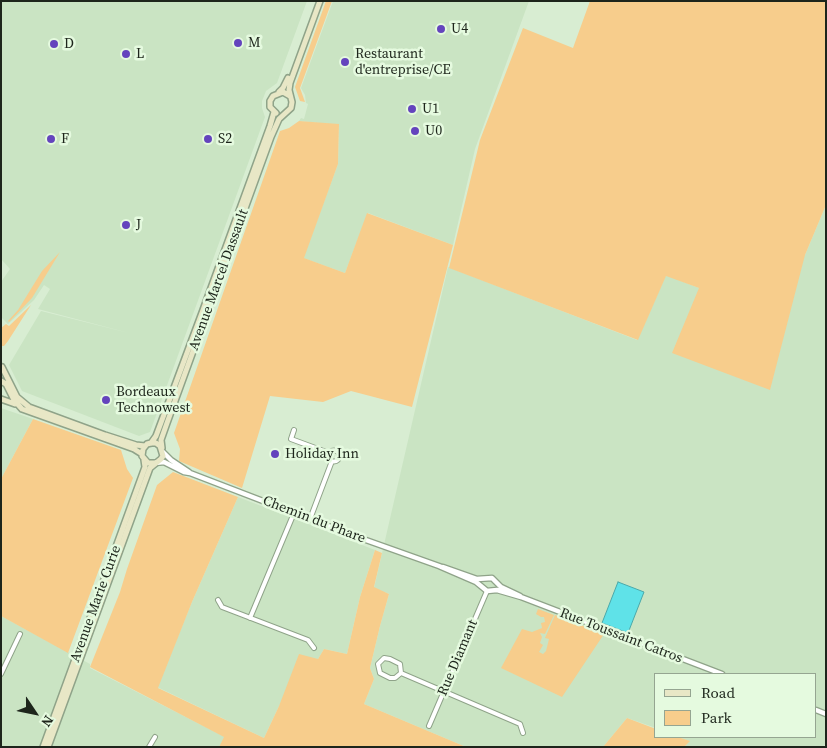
<!DOCTYPE html>
<html>
<head>
<meta charset="utf-8">
<style>
  body { margin:0 }
  #map { position:relative; width:827px; height:748px; overflow:hidden; background:#d8edd2; font-family:"Source Serif 4",serif }
  canvas { display:block }
  .frame { position:absolute; inset:0; border:2px solid #1d251b; pointer-events:none }
  .legend { position:absolute; left:654px; top:673px; width:162px; height:65px; box-sizing:border-box; background:#e5fadf; border:1px solid #95a591; margin:0; padding:6px 9px; list-style:none; font-size:15px; color:#1d251b }
  .legend li { display:flex; align-items:center; gap:10px; height:25px }
  .legend b { width:25px; border:1px solid #95a591 }
  .north { position:absolute; left:10px; top:688px; width:50px; height:50px; -webkit-text-stroke:4px #e5fadf; paint-order:stroke; rotate:124deg; font-size:14px; font-weight:700; line-height:20px; text-align:center; color:#1d251b }
  .north::after { content:''; display:block; margin:auto; width:18px; height:22px; background:#1d251b; clip-path:polygon(50% 0,100% 100%,50% 72%,0 100%) }
</style>
</head>
<body>
<div id="map">
<canvas width="827" height="748"></canvas>
<div class="frame"></div>
<ul class="legend">
<li><b style="height:6px;background:#e8e7c6"></b>Road</li>
<li><b style="height:14px;background:#f7cd8c"></b>Park</li>
</ul>
<div class="north">N</div>
</div>
<script>
const ctx = document.querySelector('canvas').getContext('2d');
ctx.lineJoin = 'round';
function paint(path, color) { ctx.fillStyle = color; ctx.fill(path, 'evenodd'); }
const shape = rows => new Path2D(rows.map(r => 'M' + r).join(''));
function trace(path, color, width, dash) { ctx.strokeStyle = color; ctx.lineWidth = width; ctx.lineCap = dash ? 'butt' : 'round'; ctx.setLineDash(dash || []); ctx.stroke(path); }
function drawText(font, color, halo, rows, align = 'center') {
  ctx.font = font + ' "Source Serif 4",serif'; ctx.lineWidth = 5; ctx.setLineDash([]); ctx.textBaseline = 'middle'; ctx.strokeStyle = halo; ctx.fillStyle = color; for (const [text, x, y, turn = 0] of rows) {
    ctx.save(); ctx.translate(x, y); ctx.rotate((+turn || 0) * Math.PI / 180); ctx.textAlign = isNaN(turn) ? turn : align; if (halo) ctx.strokeText(text, 0, 0); ctx.fillText(text, 0, 0); ctx.restore();
  }
}
paint(shape([
  [1,1,307,1,277,83,266,91,262,101,262,108,265,117,150,432,139,436,22,391,9,365,41,311,129,333,38,309,50,289,44,285,34,300,8,324,1,317,1,282,10,269,1,259],
  [333,1,529,1,475,149,453,245,368,213,345,273,303,258,338,164,339,125,299,121,301,118,304,119,308,104,306,103,305,95,301,88],
  [826,205,826,744,822,747,684,747,689,741,678,737,816,737,816,674,656,674,656,728,627,718,603,747,466,747,364,704,374,679,370,668,380,626,389,594,374,588,448,267,637,340,666,275,699,288,805,255],
  [1,408,33,419,1,479],
  [238,497,375,550,360,597,347,654,324,649,318,659,279,706,264,738,157,687,192,602],
  [1,616,90,664,90,668,225,737,219,747,1,747]
]), '#cae4c3');
paint(shape([
  [326,1,332,1,300,88,305,102,300,101,295,87],
  [590,1,826,1,826,205,805,255,770,390,672,353,699,288,666,276,638,340,449,268,480,140,523,28,573,48],
  [299,121,339,124,338,164,304,258,345,273,367,213,453,245,412,407,351,391,323,402,270,396,242,488,179,461,180,449,174,433,280,131,289,128],
  [60,252,32,298,9,322,8,321,18,310,42,271],
  [31,305,8,341,4,346,2,346,1,328,6,324,9,326],
  [33,419,121,450,127,469,133,478,68,653,1,616,1,479],
  [173,472,238,497,192,602,158,688,264,738,279,706,299,654,318,659,324,649,347,654,360,597,375,550,382,553,374,587,389,594,380,626,370,668,374,679,364,704,466,747,219,747,224,737,90,667,120,592,127,569,157,485],
  [538,609,554,615,545,634,540,633,542,637,540,643,543,645,539,652,543,654,546,651,549,639,545,638,555,615,604,634,562,697,501,668,522,629,532,632,542,628,541,623,545,622,544,617,541,617,536,614],
  [627,718,656,729,656,737,678,737,690,741,684,747,603,747]
]), '#f7cd8c');
const water = shape([
  [618,582,644,592,628,633,602,623,618,582]
]);
paint(water, '#5fe2e8');
trace(water, '#4ba9aa', 1);
const minor = shape([
  [294,430,291,439,329,453],
  '328.5 456a5.5 5.5 0 1 1 11 0a5.5 5.5 0 1 1-11 0Z',
  [310,519,332,461],
  [218,600,222,607,308,640,314,648],
  [250,618,294,513],
  [401,673,395,678,390,678,380,673,378,664,384,658,390,659,400,664,401,673,520,724,523,733],
  [1,674,20,634],
  [429,726,487,591],
  [149,747,155,737]
]);
const tertiary = shape([
  [163,452,171,460,189,472],
  [155,463,164,462,184,472,190,473,349,534,439,566,476,582,487,591,497,590,521,597,722,674],
  [443,567,477,579,492,578,501,587,520,596],
  [816,710,826,714]
]);
const secondary = shape([
  [279,92,283,88,288,78],
  [276,113,270,107,270,101,273,96,283,92,290,96],
  [2,367,17,397,29,407,105,435,136,445,145,446],
  [1,381,6,384,14,400,22,409,134,449,142,454],
  [1,399,15,404],
  [151,443,156,436,203,310,270,126,274,112],
  [162,448,161,440,167,423,271,137,279,119,291,108,292,102,289,90,290,83,320,1],
  [43,747,145,467,144,460],
  [48,747,150,468,161,459,163,456,160,446,156,443,151,443,147,444,143,449,142,456,148,463,155,463]
]);
trace(minor, '#8fa389', 6);
trace(tertiary, '#8fa389', 7);
trace(secondary, '#8fa389', 8);
trace(minor, '#fff', 4);
trace(tertiary, '#fff', 4.5);
trace(secondary, '#e8e7c6', 5);
for (const [x, y, r, color] of [
  [441,29,5,"#6444bd"],
  [238,43,5,"#6444bd"],
  [54,44,5,"#6444bd"],
  [126,54,5,"#6444bd"],
  [345,62,5,"#6444bd"],
  [412,109,5,"#6444bd"],
  [415,131,5,"#6444bd"],
  [51,139,5,"#6444bd"],
  [208,139,5,"#6444bd"],
  [126,225,5,"#6444bd"],
  [106,400,5,"#6444bd"],
  [275,454,5,"#6444bd"]
]) { const dot = new Path2D(); dot.arc(x, y, r, 0, 2 * Math.PI); ctx.fillStyle = color; ctx.fill(dot); trace(dot, '#e5fadf', 2); }
drawText('14px', '#1d251b', '#e5fadf', [
  ["U4",451,29],
  ["M",248,43],
  ["D",64,44],
  ["L",136,54],
  ["Restaurant",355,54],
  ["d'entreprise/CE",355,70],
  ["U1",422,109],
  ["U0",425,131],
  ["F",61,139],
  ["S2",218,139],
  ["J",136,225],
  ["Bordeaux",116,392],
  ["Technowest",116,408],
  ["Holiday Inn",285,454]
], 'left');
drawText('14px', '#1d251b', '#e5fadf', [
  ["Avenue Marcel Dassault",219,280,-70],
  ["Chemin du Phare",314,520,21],
  ["Avenue Marie Curie",96,604,-70],
  ["Rue Toussaint Catros",621,636,21],
  ["Rue Diamant",458,658,-67]
]);
</script>
</body>
</html>
